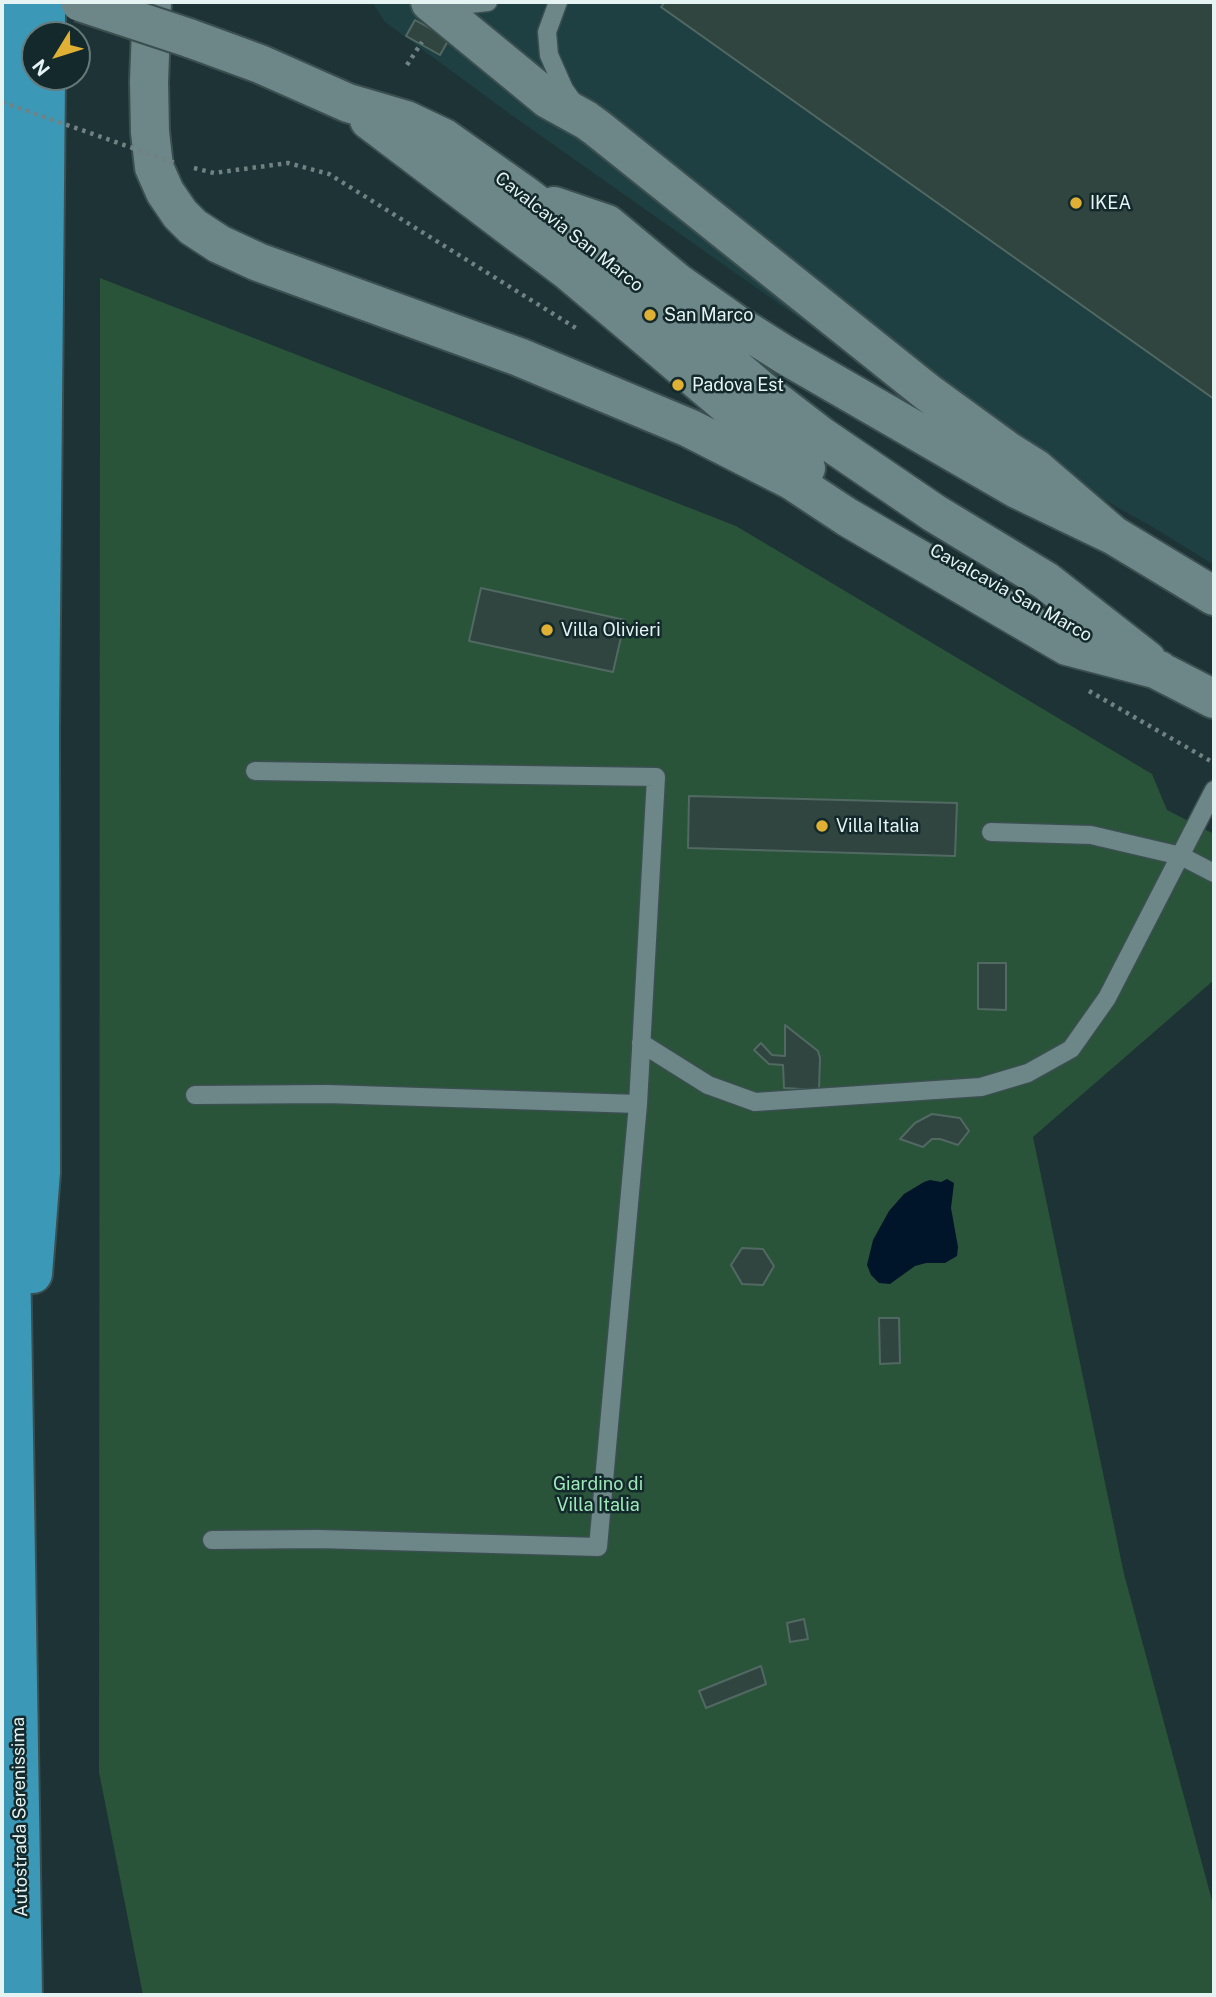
<!DOCTYPE html>
<html>
<head>
<meta charset="utf-8">
<style>
  body { margin:0 }
  #map { position:relative; width:1216px; height:1997px; overflow:hidden; background:#1d3335; font-family:"Public Sans",sans-serif }
  canvas { display:block }
  .frame { position:absolute; inset:0; border:4px solid #e5f3f3; pointer-events:none }
  .north { position:absolute; left:21px; top:21px; width:70px; height:70px; box-sizing:border-box; background:#13292b; border:2px solid #677a7b; border-radius:50%; rotate:232deg; font-size:19px; font-weight:700; line-height:28px; text-align:center; color:#e5f3f3 }
  .north::after { content:''; display:block; margin:auto; width:24px; height:32px; background:#dfb034; clip-path:polygon(50% 0,100% 100%,50% 72%,0 100%) }
</style>
</head>
<body>
<div id="map">
<canvas width="1216" height="1997"></canvas>
<div class="frame"></div>
<div class="north">N</div>
</div>
<script>
const ctx = document.querySelector('canvas').getContext('2d');
ctx.lineJoin = 'round';
function paint(path, color) { ctx.fillStyle = color; ctx.fill(path, 'evenodd'); }
const shape = rows => new Path2D(rows.map(r => 'M' + r).join(''));
function trace(path, color, width, dash) { ctx.strokeStyle = color; ctx.lineWidth = width; ctx.lineCap = dash ? 'butt' : 'round'; ctx.setLineDash(dash || []); ctx.stroke(path); }
function drawText(font, color, halo, rows, align = 'center') {
  ctx.font = font + ' "Public Sans",sans-serif'; ctx.lineWidth = 5; ctx.setLineDash([]); ctx.textBaseline = 'middle'; ctx.strokeStyle = halo; ctx.fillStyle = color; for (const [text, x, y, turn = 0] of rows) {
    ctx.save(); ctx.translate(x, y); ctx.rotate((+turn || 0) * Math.PI / 180); ctx.textAlign = isNaN(turn) ? turn : align; if (halo) ctx.strokeText(text, 0, 0); ctx.fillText(text, 0, 0); ctx.restore();
  }
}
paint(shape([
  [372,2,1214,2,1214,565,1156,529,873,370,510,114,385,22]
]), '#1f4042');
paint(shape([
  [100,278,736,526,1152,774,1167,810,1214,834,1214,980,1033,1137,1124,1574,1214,1908,1214,1995,143,1995,99,1772]
]), '#295439');
paint(shape([
  [947,1179,954,1183,951,1208,958,1247,957,1256,945,1263,926,1263,915,1266,890,1284,879,1283,871,1275,867,1265,873,1240,889,1211,904,1194,924,1182,930,1180,941,1182]
]), '#00142a');
const building = shape([
  [665,2,1214,2,1214,399,661,7,665,2],
  [415,20,449,39,440,55,406,36,415,20],
  [481,588,625,620,613,672,469,641,481,588],
  [689,796,957,803,955,856,688,848,689,796],
  [978,963,1006,963,1006,1010,978,1009,978,963],
  [785,1025,818,1051,820,1058,819,1090,784,1088,783,1065,769,1064,754,1050,761,1043,772,1055,785,1056,785,1025],
  [932,1114,960,1118,969,1131,958,1145,940,1139,932,1139,923,1147,900,1139,915,1123,932,1114],
  [742,1248,763,1249,774,1266,763,1285,742,1284,731,1265,742,1248],
  [879,1318,899,1318,900,1363,880,1364,879,1318],
  [804,1619,808,1639,790,1642,787,1623,804,1619],
  [761,1666,766,1684,706,1708,699,1691,761,1666]
]);
paint(building, '#304540');
trace(building, '#526963', 2);
const lane = shape([
  [465,2,470,4,488,2],
  [558,2,547,32,549,55,564,89,574,103],
  [991,832,1091,835,1181,856,1214,873],
  [641,1043,708,1085,755,1102,981,1087,1028,1073,1071,1049,1107,998,1214,790],
  [195,1095,327,1094,638,1104],
  [212,1540,318,1539,598,1547,638,1104,656,777,255,771]
]);
const secondary = shape([
  [152,2,149,82,150,132,154,167,165,192,180,214,193,227,219,244,258,262,519,357,689,428,791,480,847,517,1067,646,1159,670],
  [430,2,548,99,586,120,597,128,927,392,1008,451,1035,468,1113,535],
  [189,38,260,64,348,103,406,120,444,138,526,196,603,256,760,389,821,436,934,513,1046,581,1147,660],
  [369,120,567,270,773,444,806,468],
  [554,206,607,224,678,283,736,324,785,355,1017,489,1113,535,1214,596],
  [1136,659,1214,699]
]);
const highway = shape([
  [11,2,4,817,23,1995],
  [46,35,46,2],
  [33,1274,41,1172,40,729,46,77]
]);
trace(lane, '#3b4f50', 21);
trace(secondary, '#3b4f50', 42);
trace(highway, '#3b4f50', 42);
trace(shape([
  [407,65,422,42],
  [194,168,214,173,288,163,329,174,579,330],
  [1089,691,1214,763]
]), '#708283', 4.5, [3.5, 5]);
trace(lane, '#6d8687', 18);
trace(secondary, '#6d8687', 38);
trace(highway, '#3c98b7', 38);
const secondaryBridge = shape([
  [80,2,189,38]
]);
trace(secondaryBridge, '#3b4f50', 42, []);
trace(shape([
  [2,102,178,164]
]), '#708283', 4.5, [3.5, 5]);
trace(secondaryBridge, '#6d8687', 38);
for (const [x, y, r, color] of [
  [1076,203,7,"#dfb034"],
  [650,315,7,"#dfb034"],
  [678,385,7,"#dfb034"],
  [547,630,7,"#dfb034"],
  [822,826,7,"#dfb034"]
]) { const dot = new Path2D(); dot.arc(x, y, r, 0, 2 * Math.PI); ctx.fillStyle = color; ctx.fill(dot); trace(dot, '#13292b', 2.5); }
drawText('18px', '#e5f3f3', '#13292b', [
  ["IKEA",1090,203],
  ["San Marco",664,315],
  ["Padova Est",692,385],
  ["Villa Olivieri",561,630],
  ["Villa Italia",836,826]
], 'left');
drawText('18px', '#e5f3f3', '#13292b', [
  ["Cavalcavia San Marco",569,232,38],
  ["Cavalcavia San Marco",1011,593,29],
  ["Autostrada Serenissima",20,1817,-91]
]);
drawText('18px', '#9ee8b8', '#13292b', [
  ["Giardino di",598,1484],
  ["Villa Italia",598,1505]
]);
</script>
</body>
</html>
